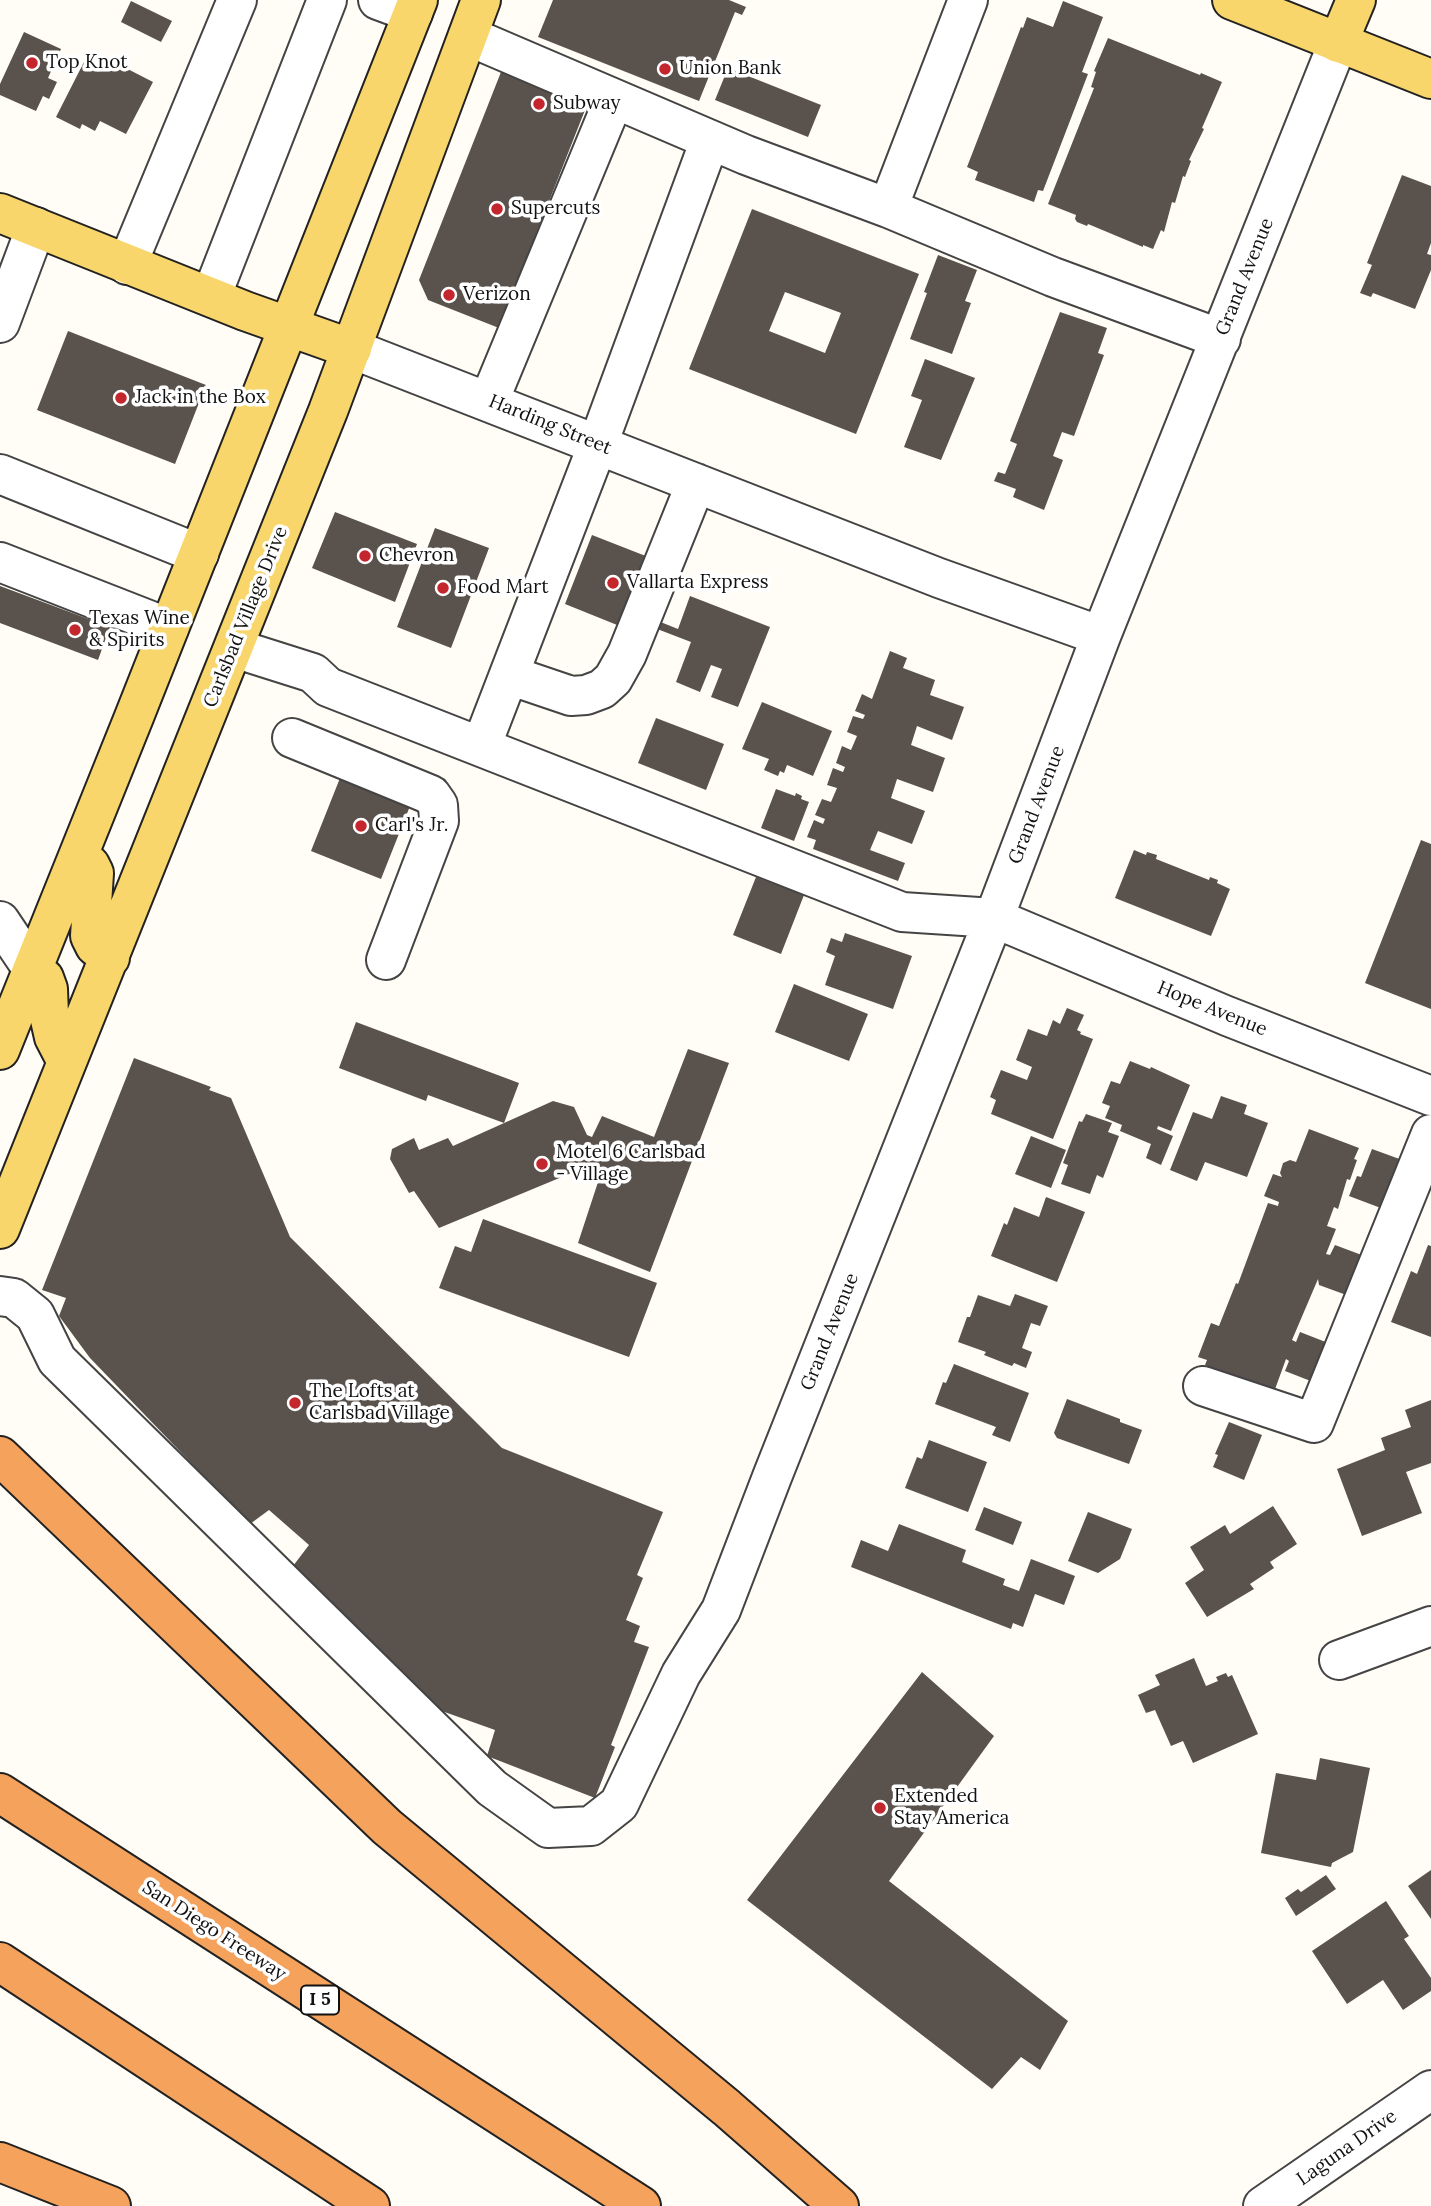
<!DOCTYPE html>
<html>
<head>
<meta charset="utf-8">
<style>
  body { margin:0 }
  canvas { display:block; background:#fffdf5 }
</style>
</head>
<body>
<canvas width="1431" height="2206"></canvas>
<script>
const ctx = document.querySelector('canvas').getContext('2d');
ctx.lineJoin = 'round';
function paint(path, color) { ctx.fillStyle = color; ctx.fill(path, 'evenodd'); }
const shape = rows => new Path2D(rows.map(r => 'M' + r).join(''));
function trace(path, color, width, dash) { ctx.strokeStyle = color; ctx.lineWidth = width; ctx.lineCap = dash ? 'butt' : 'round'; ctx.setLineDash(dash || []); ctx.stroke(path); }
function drawText(font, color, halo, rows, align = 'center') {
  ctx.font = font + ' Lora,serif'; ctx.lineWidth = 7; ctx.setLineDash([]); ctx.textBaseline = 'middle'; ctx.strokeStyle = halo; ctx.fillStyle = color; for (const [text, x, y, turn = 0] of rows) {
    ctx.save(); ctx.translate(x, y); ctx.rotate((+turn || 0) * Math.PI / 180); ctx.textAlign = isNaN(turn) ? turn : align; if (halo) ctx.strokeText(text, 0, 0); ctx.fillText(text, 0, 0); ctx.restore();
  }
}
paint(shape([
  [553,0,729,0,746,7,742,15,735,12,699,101,538,37],
  [131,1,172,21,161,42,121,22],
  [1063,1,1103,17,1082,72,1088,74,1043,191,1038,190,1034,202,975,180,978,172,967,167,1021,27,1023,28,1027,17,1053,27],
  [24,32,61,49,48,78,57,82,49,99,43,96,36,111,0,95,0,84],
  [1108,38,1200,75,1201,73,1222,82,1202,128,1204,129,1189,160,1191,161,1185,177,1183,176,1175,203,1172,202,1164,232,1161,230,1153,249,1143,245,1143,247,1088,224,1087,226,1077,222,1075,219,1076,215,1048,204,1094,88,1091,87,1096,72,1094,71],
  [86,58,110,70,114,62,153,82,126,134,100,121,95,131,82,124,80,129,56,117],
  [728,68,821,105,808,137,715,100],
  [501,72,587,105,499,328,428,300,419,280],
  [1402,175,1431,186,1431,243,1427,254,1431,255,1431,270,1415,309,1373,293,1371,297,1360,293,1372,265,1367,263],
  [752,209,919,274,856,434,689,369],
  [785,292,841,313,825,353,769,331],
  [938,255,977,270,965,301,971,303,952,354,910,339,927,293,924,292],
  [1060,312,1107,328,1098,353,1104,355,1074,436,1062,432,1053,456,1063,460,1044,510,1013,497,1016,489,994,481,998,472,1005,474,1017,444,1010,441],
  [68,331,206,385,175,464,37,410],
  [925,359,975,378,941,460,904,447,922,400,911,396],
  [335,512,417,544,395,602,312,568],
  [435,528,489,548,451,648,397,627],
  [592,535,661,562,632,631,565,604],
  [0,586,110,627,98,660,0,623],
  [690,596,770,627,738,707,711,697,722,669,711,665,700,692,676,682,691,642,652,627,648,617,678,629],
  [890,651,907,658,903,668,935,680,930,695,964,707,952,740,917,726,911,745,945,758,933,792,897,779,891,798,925,811,912,844,878,831,870,850,905,863,898,881,813,849,816,840,807,837,814,820,823,824,825,819,815,815,822,799,831,802,837,788,827,785,833,768,843,772,845,767,836,763,842,746,851,750,857,736,847,732,853,716,863,719,865,715,855,711,862,694,872,699],
  [762,702,832,731,813,776,787,765,784,773,780,771,778,776,764,770,769,759,742,749],
  [656,718,724,744,706,790,638,763],
  [342,773,412,801,381,879,311,851],
  [776,789,795,796,796,793,802,796,801,799,809,802,794,841,761,828],
  [1421,840,1431,844,1431,1009,1365,983],
  [1134,850,1146,855,1147,852,1157,855,1156,859,1209,880,1210,877,1218,880,1217,883,1230,889,1211,936,1115,898],
  [756,877,804,895,781,954,733,935],
  [845,933,912,956,893,1009,825,985,835,956,826,952,831,938,842,942],
  [794,984,868,1014,849,1061,775,1032],
  [1067,1008,1084,1015,1077,1030,1081,1032,1080,1034,1093,1039,1053,1139,991,1114,996,1100,990,1097,1001,1070,1027,1080,1032,1067,1016,1060,1028,1029,1047,1036,1053,1020,1060,1024],
  [356,1022,519,1083,504,1123,428,1095,426,1101,339,1068],
  [688,1049,729,1063,650,1272,578,1243,600,1176,581,1169,439,1228,414,1191,409,1193,390,1159,392,1149,414,1138,419,1150,448,1138,453,1146,553,1101,574,1107,587,1135,592,1137,602,1116,654,1137],
  [134,1058,211,1087,209,1090,231,1098,290,1237,502,1448,663,1512,637,1575,643,1578,626,1620,640,1626,634,1642,649,1647,611,1745,615,1747,595,1798,487,1756,495,1730,439,1710,293,1566,309,1545,269,1510,250,1524,90,1358,59,1316,66,1298,42,1290],
  [1130,1061,1150,1069,1151,1067,1190,1085,1171,1131,1158,1126,1157,1129,1173,1136,1161,1165,1146,1158,1151,1144,1120,1131,1122,1125,1105,1118,1110,1106,1102,1103,1111,1081,1120,1084],
  [1221,1096,1247,1105,1244,1114,1268,1123,1247,1177,1205,1162,1197,1181,1170,1170,1193,1112,1212,1119],
  [1086,1114,1112,1123,1108,1132,1119,1136,1103,1178,1097,1175,1090,1194,1061,1184,1068,1165,1063,1163,1079,1121,1082,1122],
  [1309,1129,1359,1148,1354,1159,1357,1160,1350,1180,1347,1179,1338,1209,1334,1207,1327,1226,1336,1229,1326,1254,1330,1255,1335,1245,1375,1260,1360,1300,1319,1285,1318,1279,1292,1340,1296,1342,1300,1332,1341,1348,1326,1387,1285,1371,1289,1361,1286,1359,1274,1392,1205,1365,1207,1360,1198,1357,1211,1323,1219,1326,1236,1283,1238,1284,1268,1203,1278,1206,1279,1202,1264,1196,1273,1174,1282,1177,1280,1173,1283,1163,1290,1160,1296,1162],
  [1031,1136,1066,1150,1051,1188,1015,1174],
  [1372,1149,1405,1161,1386,1210,1349,1196,1357,1176,1361,1177],
  [1046,1197,1085,1212,1057,1282,991,1256,1004,1223,1007,1225,1014,1207,1039,1217],
  [483,1219,657,1283,629,1357,439,1288,455,1246,471,1252],
  [1428,1245,1431,1246,1431,1337,1391,1322,1411,1271,1417,1274],
  [1015,1294,1048,1306,1040,1326,1031,1323,1022,1348,1032,1352,1026,1368,1014,1363,1012,1366,984,1355,986,1352,958,1342,967,1317,970,1317,978,1295,1010,1306],
  [954,1364,1029,1393,1010,1442,992,1435,996,1427,935,1404,943,1382,946,1383],
  [1067,1399,1120,1419,1120,1422,1142,1430,1129,1464,1057,1438,1054,1433],
  [1431,1400,1431,1463,1406,1472,1422,1513,1362,1536,1337,1469,1385,1450,1381,1438,1411,1427,1405,1410],
  [1229,1422,1262,1435,1244,1480,1213,1467,1218,1455,1215,1454],
  [929,1440,987,1462,968,1512,905,1488,917,1457,922,1459],
  [1273,1506,1297,1544,1270,1562,1274,1568,1250,1584,1254,1589,1207,1617,1185,1583,1204,1570,1190,1547,1225,1525,1230,1534],
  [984,1507,1022,1522,1013,1545,975,1530],
  [1088,1512,1132,1529,1120,1559,1098,1573,1068,1561],
  [899,1524,966,1550,962,1562,1005,1579,1003,1585,1019,1591,1031,1559,1075,1576,1064,1605,1035,1594,1023,1627,1013,1623,1011,1629,851,1567,861,1540,888,1551],
  [1194,1658,1206,1686,1218,1681,1216,1677,1226,1673,1228,1677,1232,1675,1258,1734,1193,1763,1183,1741,1171,1746,1155,1710,1146,1713,1138,1695,1160,1685,1155,1675],
  [922,1672,994,1736,889,1881,1068,2021,1040,2070,1021,2057,992,2089,747,1900],
  [1320,1758,1370,1768,1353,1852,1332,1863,1331,1867,1261,1853,1276,1773,1316,1780],
  [1431,1870,1431,1919,1408,1886],
  [1326,1875,1336,1889,1296,1916,1285,1898,1298,1889,1301,1892],
  [1386,1901,1409,1936,1404,1939,1431,1978,1431,1991,1403,2010,1383,1980,1347,2004,1312,1951]
]), '#5a524d');
const minor = shape([
  [378,0,413,13],
  [468,36,746,155,888,208,1053,277,1221,339],
  [888,208,968,0],
  [127,265,237,0],
  [211,297,327,0],
  [0,323,36,227],
  [352,349,939,578,1101,636],
  [489,401,614,99],
  [0,474,199,554],
  [0,562,169,628],
  [234,648,313,673,328,687,902,912,994,918,1227,1016,1431,1096],
  [509,675,571,696,586,695,602,689,613,679,627,654,696,483],
  [292,738,419,790,431,795,438,805,439,821,386,960],
  [481,747,598,444,710,140],
  [0,921,33,970],
  [0,1296,14,1298,35,1315,57,1360,492,1788,548,1828,591,1826,619,1804,681,1674,721,1610,772,1477,994,918,1101,636,1338,43],
  [1203,1386,1314,1423,1431,1134],
  [1339,1660,1431,1626],
  [1263,2206,1431,2090]
]);
const major = shape([
  [1232,0,1431,79],
  [1338,43,1356,0],
  [0,213,245,311,352,349],
  [79,855,90,865,94,873,90,936,95,946,110,958],
  [33,970,44,978,48,989,49,1015,54,1037,67,1062],
  [0,1050,134,717,418,0],
  [0,1229,328,411,481,0]
]);
const highway = shape([
  [0,1456,387,1827,727,2108,839,2206],
  [0,1793,641,2206],
  [0,1962,370,2206],
  [0,2162,111,2206]
]);
trace(minor, '#444', 42);
trace(major, '#222', 42);
trace(highway, '#222', 42);
trace(minor, '#fff', 38);
trace(major, '#f9d66b', 38);
trace(highway, '#f5a25d', 38);
for (const [x, y, r, color] of [
  [32,63,7,"#c4262e"],
  [665,69,7,"#c4262e"],
  [539,104,7,"#c4262e"],
  [497,209,7,"#c4262e"],
  [449,295,7,"#c4262e"],
  [121,398,7,"#c4262e"],
  [365,556,7,"#c4262e"],
  [613,583,7,"#c4262e"],
  [443,588,7,"#c4262e"],
  [75,630,7,"#c4262e"],
  [361,826,7,"#c4262e"],
  [542,1164,7,"#c4262e"],
  [295,1403,7,"#c4262e"],
  [880,1808,7,"#c4262e"]
]) { const dot = new Path2D(); dot.arc(x, y, r, 0, 2 * Math.PI); ctx.fillStyle = color; ctx.fill(dot); trace(dot, '#fff', 2.5); }
for (const [x, y, w] of [
  [320,2000,38]
]) { const box = new Path2D(); box.roundRect(x - w / 2, y - 14.5, w, 29, 5); ctx.fillStyle = '#fff'; ctx.fill(box); trace(box, '#111', 2); }
drawText('bold 18px', '#111', null, [
  ["I 5",320,2000]
]);
drawText('19px', '#111', '#fff', [
  ["Top Knot",46,63],
  ["Union Bank",679,69],
  ["Subway",553,104],
  ["Supercuts",511,209],
  ["Verizon",463,295],
  ["Jack in the Box",135,398],
  ["Chevron",379,556],
  ["Vallarta Express",627,583],
  ["Food Mart",457,588],
  ["Texas Wine",89,619],
  ["& Spirits",89,641],
  ["Carl's Jr.",375,826],
  ["Motel 6 Carlsbad",556,1153],
  ["- Village",556,1175],
  ["The Lofts at",309,1392],
  ["Carlsbad Village",309,1414],
  ["Extended",894,1797],
  ["Stay America",894,1819]
], 'left');
drawText('19px', '#111', '#fff', [
  ["Grand Avenue",1245,277,-68],
  ["Harding Street",550,425,22],
  ["Carlsbad Village Drive",246,617,-68],
  ["Grand Avenue",1037,805,-69],
  ["Hope Avenue",1212,1009,22],
  ["Grand Avenue",830,1332,-68],
  ["San Diego Freeway",214,1931,33],
  ["Laguna Drive",1347,2148,-35]
]);
</script>
</body>
</html>
